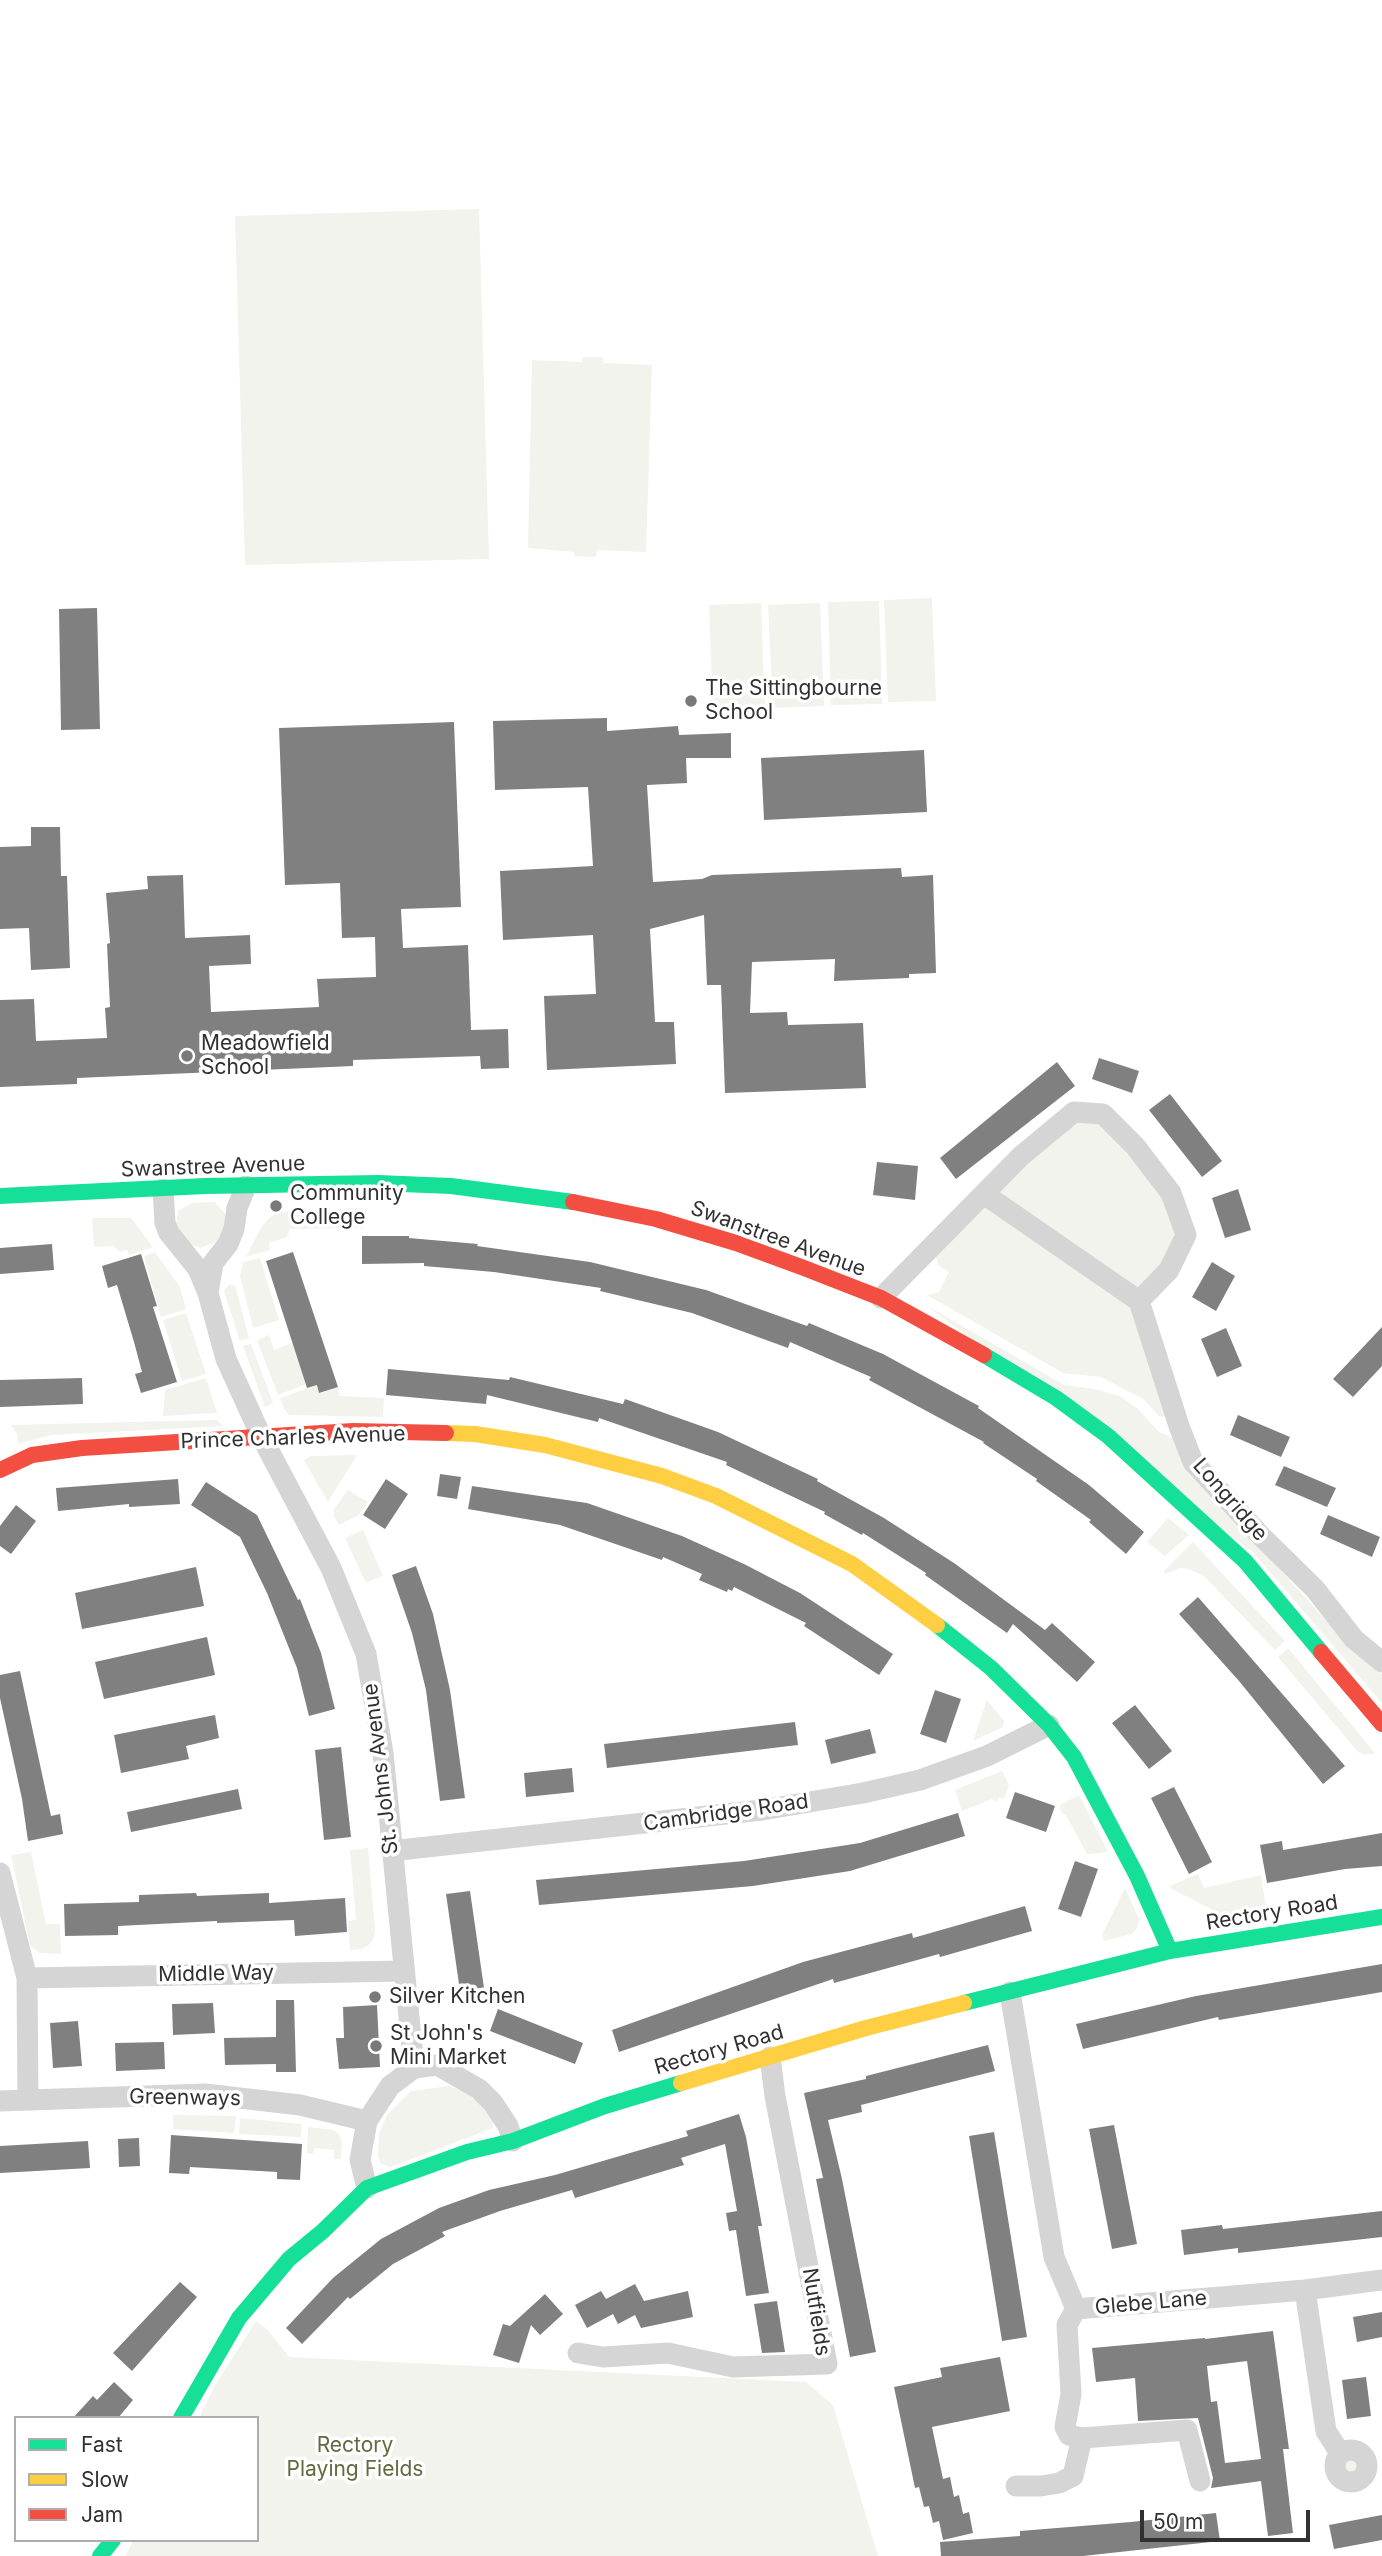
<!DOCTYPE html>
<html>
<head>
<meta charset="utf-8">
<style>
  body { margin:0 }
  #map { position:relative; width:1382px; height:2556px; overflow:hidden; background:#fff; font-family:Inter,sans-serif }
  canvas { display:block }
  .legend { position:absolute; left:14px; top:2416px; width:245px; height:126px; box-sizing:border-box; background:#fff; border:2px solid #adadad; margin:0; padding:9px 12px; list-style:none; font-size:21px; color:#313131 }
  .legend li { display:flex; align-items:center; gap:14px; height:35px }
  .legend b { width:35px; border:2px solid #adadad }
  .scale { position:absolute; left:1140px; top:2510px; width:170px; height:32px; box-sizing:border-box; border:4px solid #313131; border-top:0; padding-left:9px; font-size:21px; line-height:24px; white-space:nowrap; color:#313131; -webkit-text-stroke:5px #fff; paint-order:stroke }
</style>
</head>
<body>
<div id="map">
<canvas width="1382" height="2556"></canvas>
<ul class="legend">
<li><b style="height:9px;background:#16e098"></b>Fast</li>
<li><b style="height:9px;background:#ffcf43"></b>Slow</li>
<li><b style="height:9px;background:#f24e42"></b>Jam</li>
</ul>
<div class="scale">50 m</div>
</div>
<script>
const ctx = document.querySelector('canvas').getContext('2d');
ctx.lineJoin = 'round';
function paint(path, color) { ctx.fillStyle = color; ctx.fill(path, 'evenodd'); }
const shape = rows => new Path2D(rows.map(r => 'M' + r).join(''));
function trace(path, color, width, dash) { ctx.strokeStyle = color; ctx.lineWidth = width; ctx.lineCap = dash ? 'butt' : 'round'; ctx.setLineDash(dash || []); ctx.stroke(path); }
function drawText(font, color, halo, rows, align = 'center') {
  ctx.font = font + ' Inter,sans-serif'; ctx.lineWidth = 7; ctx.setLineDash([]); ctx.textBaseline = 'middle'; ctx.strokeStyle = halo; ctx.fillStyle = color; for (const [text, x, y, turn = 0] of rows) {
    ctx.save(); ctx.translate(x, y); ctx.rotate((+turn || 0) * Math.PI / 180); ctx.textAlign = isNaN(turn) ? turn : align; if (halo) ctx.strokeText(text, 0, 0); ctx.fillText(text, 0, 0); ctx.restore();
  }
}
paint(shape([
  [479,209,489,559,245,565,235,216],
  [582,357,603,357,603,363,652,365,646,552,597,550,596,557,574,556,574,552,528,548,532,360,582,362],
  [932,598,936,701,888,702,884,600],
  [879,601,882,704,831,705,828,602],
  [761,603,765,709,713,711,709,605],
  [820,603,824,706,773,708,768,605],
  [1074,1112,1103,1114,1135,1146,1186,1235,1131,1302,1166,1416,1160,1417,1143,1399,1101,1377,1063,1373,927,1295,939,1292,949,1272,939,1266,935,1255],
  [215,1202,225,1214,226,1223,218,1241,200,1248,184,1241,176,1224,178,1211,192,1203],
  [362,1208,363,1228,290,1229,287,1237,269,1243,270,1250,246,1257,261,1228,268,1219,278,1212],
  [92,1218,131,1218,153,1247,129,1255,127,1250,120,1252,114,1246,94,1247],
  [155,1252,180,1287,186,1309,161,1317,144,1256],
  [260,1258,279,1320,253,1328,240,1276,243,1262],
  [229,1285,235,1285,249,1338,240,1341,224,1291],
  [926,1305,1064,1385,1095,1389,1120,1396,1138,1409,1159,1432,1178,1440,1246,1532,1359,1657,1382,1674,1382,1703,1254,1553],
  [186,1313,206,1374,182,1381,163,1320],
  [269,1335,274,1350,292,1343,306,1384,278,1395,257,1340],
  [251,1344,273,1403,265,1407,243,1346],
  [206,1378,217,1413,163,1416,165,1390],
  [317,1385,320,1393,338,1387,340,1396,384,1398,383,1417,290,1415,285,1410,280,1398],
  [217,1420,223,1426,51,1435,18,1444,17,1434,11,1425],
  [357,1455,328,1502,304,1460,311,1456],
  [348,1490,368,1502,359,1515,339,1525,334,1516,334,1509],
  [1168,1518,1189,1535,1165,1556,1147,1542],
  [363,1530,383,1576,366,1583,345,1538],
  [1193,1542,1285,1641,1275,1650,1204,1576,1189,1569,1180,1568,1165,1574,1164,1571],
  [1288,1648,1375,1753,1366,1755,1358,1752,1278,1657],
  [987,1700,1004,1721,1003,1727,973,1741],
  [1002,1771,1009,1785,1004,1799,999,1797,997,1802,992,1799,962,1811,955,1790],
  [1079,1795,1108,1852,1087,1854,1066,1815,1061,1812,1060,1805],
  [368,1848,375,1930,373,1940,368,1946,361,1949,350,1950,348,1921,356,1920,350,1850],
  [31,1852,46,1924,60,1924,61,1954,39,1953,30,1945,11,1855],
  [1198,1874,1204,1888,1261,1875,1266,1909,1225,1916,1170,1888,1172,1885],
  [1125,1888,1139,1919,1138,1927,1132,1934,1104,1941,1102,1935],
  [449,2086,465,2092,478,2102,492,2118,493,2128,390,2167,381,2164,378,2157,379,2134,387,2115,411,2091],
  [173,2115,236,2116,234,2133,173,2129],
  [240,2118,302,2124,301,2137,239,2134],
  [308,2127,334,2130,339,2134,342,2142,341,2159,334,2159,334,2150,314,2148,313,2154,307,2153],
  [256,2321,267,2329,289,2357,806,2382,833,2405,878,2556,125,2556,134,2540,257,2540,257,2418,199,2418,214,2387],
  '1335 2466a16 16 0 1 1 32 0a16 16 0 1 1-32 0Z'
]), '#f2f3ec');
paint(shape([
  [97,608,100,729,61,730,59,609],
  [607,718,607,731,678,726,679,735,731,733,731,758,686,758,687,783,647,785,653,882,702,879,712,875,901,868,902,877,933,875,936,973,909,974,909,978,834,981,835,959,752,962,750,1013,787,1012,788,1025,863,1023,866,1088,725,1093,721,985,707,985,704,915,650,929,655,1022,674,1022,676,1064,547,1070,544,996,596,994,593,935,503,940,500,871,593,866,588,787,495,790,493,721],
  [454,722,461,907,401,909,403,948,468,945,471,1030,508,1029,509,1068,481,1069,480,1056,353,1060,353,1066,77,1078,77,1084,0,1087,0,1000,34,999,36,1041,107,1038,105,1008,110,1007,107,944,110,943,106,893,148,889,147,876,183,875,185,938,250,935,251,964,209,966,211,1012,319,1007,317,979,376,977,375,937,342,938,340,883,285,885,279,728],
  [924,750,927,812,764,820,761,758],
  [31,827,60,827,61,876,67,876,70,968,31,970,29,928,0,929,0,847,31,846],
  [1099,1058,1139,1071,1132,1093,1092,1079],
  [1057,1062,1075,1086,956,1179,940,1158],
  [1170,1094,1222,1161,1202,1177,1149,1110],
  [877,1162,918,1166,915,1200,873,1195],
  [1238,1189,1251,1230,1225,1238,1212,1198],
  [362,1236,409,1236,409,1238,478,1244,477,1246,590,1262,706,1290,807,1326,809,1323,883,1354,979,1406,978,1408,1089,1485,1144,1532,1126,1554,1089,1522,1091,1520,1036,1481,1037,1479,983,1443,984,1442,869,1380,871,1377,790,1342,788,1348,692,1313,600,1291,601,1288,494,1272,424,1266,424,1263,362,1264],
  [52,1244,54,1270,0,1274,0,1248],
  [293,1252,338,1387,319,1393,317,1385,307,1388,266,1261],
  [141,1254,157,1306,153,1307,177,1382,141,1393,135,1374,142,1372,134,1342,117,1285,108,1288,102,1266],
  [1212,1262,1235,1276,1216,1311,1192,1297],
  [1382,1327,1382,1366,1353,1397,1333,1379],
  [1226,1328,1242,1366,1217,1377,1201,1339],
  [388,1369,509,1380,510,1377,623,1404,625,1399,718,1432,818,1479,817,1481,884,1518,954,1563,1045,1630,1052,1623,1095,1662,1077,1682,1013,1624,1007,1633,925,1575,926,1573,863,1533,862,1535,824,1514,825,1512,726,1465,727,1462,599,1418,598,1422,487,1395,486,1404,386,1395],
  [82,1378,83,1404,0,1407,0,1380],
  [1238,1415,1290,1437,1281,1457,1230,1435],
  [1284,1466,1336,1488,1327,1507,1275,1485],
  [440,1474,461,1477,457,1499,437,1496],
  [178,1479,180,1504,129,1507,129,1504,58,1511,56,1488],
  [386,1479,408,1494,385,1529,363,1515],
  [206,1482,257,1515,298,1600,300,1599,321,1653,335,1709,309,1716,297,1668,267,1593,240,1537,191,1505],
  [472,1486,587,1503,682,1536,744,1564,800,1593,893,1654,879,1675,804,1626,806,1623,734,1587,732,1591,728,1589,727,1592,699,1580,702,1574,663,1557,662,1560,560,1525,468,1509],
  [16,1505,36,1521,11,1554,0,1546,0,1526],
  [1328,1515,1380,1537,1372,1557,1320,1534],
  [416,1566,433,1614,450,1690,465,1798,440,1801,426,1690,412,1633,392,1575],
  [196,1567,204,1606,82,1629,75,1593],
  [1198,1597,1345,1766,1323,1784,1239,1681,1179,1614],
  [207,1637,215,1675,104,1699,95,1662],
  [20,1671,51,1816,60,1814,63,1834,28,1841,22,1799,0,1698,0,1675],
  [935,1690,961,1699,946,1743,920,1734],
  [1135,1705,1172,1751,1149,1769,1112,1723],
  [215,1715,219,1738,186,1746,189,1759,121,1773,114,1735],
  [795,1722,798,1745,607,1768,604,1744],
  [870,1729,876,1753,831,1764,825,1740],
  [341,1747,351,1837,324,1840,315,1750],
  [572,1768,574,1792,526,1797,524,1773],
  [1174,1787,1212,1862,1189,1874,1151,1798],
  [238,1789,242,1809,131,1832,127,1812],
  [1015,1792,1055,1806,1046,1832,1006,1818],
  [958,1813,965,1836,850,1871,753,1886,539,1905,536,1880,744,1861,860,1843],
  [1382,1833,1382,1866,1345,1869,1267,1883,1260,1845,1282,1841,1283,1850],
  [1075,1861,1098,1869,1081,1917,1058,1909],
  [470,1891,484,1988,460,1991,446,1894],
  [196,1893,197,1896,269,1893,269,1903,345,1898,347,1932,295,1936,294,1920,217,1923,217,1921,118,1926,118,1935,65,1936,64,1904,139,1902,139,1895],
  [1025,1906,1032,1931,940,1957,939,1954,834,1983,833,1979,619,2052,612,2030,803,1962,912,1933,913,1938],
  [1382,1964,1382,1992,1219,2020,1218,2017,1083,2049,1076,2024,1196,1996],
  [276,2000,294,2000,296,2072,276,2072,276,2064,225,2065,224,2038,276,2037],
  [213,2003,215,2033,173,2035,172,2004],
  [377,2005,380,2067,339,2069,336,2038,344,2038,343,2007],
  [498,2009,583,2043,575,2064,490,2031],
  [78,2021,82,2066,53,2068,50,2023],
  [164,2042,165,2069,116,2071,115,2043],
  [988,2045,995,2071,861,2105,862,2112,828,2120,842,2179,876,2352,850,2357,816,2179,823,2178,804,2093,866,2079,866,2076],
  [739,2114,746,2137,762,2226,758,2226,769,2293,746,2296,736,2230,729,2231,726,2213,737,2211,725,2144,681,2158,684,2165,575,2198,572,2190,500,2211,442,2232,445,2236,393,2264,350,2299,348,2297,302,2344,286,2328,333,2278,381,2239,439,2208,489,2190,555,2175,688,2136,686,2131],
  [1114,2125,1137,2244,1112,2249,1089,2129],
  [994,2132,1027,2337,1002,2341,969,2136],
  [171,2135,302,2144,300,2180,277,2179,277,2172,190,2167,189,2174,169,2173],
  [139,2138,140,2166,119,2167,118,2139],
  [88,2141,90,2168,0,2173,0,2146],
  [1382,2211,1382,2237,1238,2253,1238,2248,1184,2255,1181,2230,1222,2225,1223,2229],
  [180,2282,197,2297,132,2371,113,2353],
  [635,2284,644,2301,688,2291,693,2317,641,2328,635,2315,618,2324,613,2314,587,2328,575,2305,601,2291,606,2299],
  [545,2294,563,2314,540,2335,531,2325,519,2363,493,2355,503,2324,510,2326],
  [777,2301,785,2352,762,2353,754,2304],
  [1382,2312,1382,2337,1357,2342,1353,2317],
  [1273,2331,1289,2449,1283,2449,1293,2533,1268,2536,1261,2481,1211,2488,1213,2478,1198,2418,1138,2421,1135,2378,1096,2382,1092,2348,1205,2338,1205,2339],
  [1247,2361,1261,2459,1225,2463,1217,2401,1211,2402,1207,2366],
  [1000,2357,1010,2411,932,2427,943,2479,950,2477,954,2497,959,2495,963,2514,969,2512,973,2533,943,2540,939,2521,933,2523,929,2506,924,2507,919,2487,915,2488,894,2387,942,2377,940,2368],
  [1366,2377,1371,2416,1347,2419,1342,2380],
  [114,2382,133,2400,118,2418,73,2418,93,2396,97,2400],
  [1216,2513,1220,2541,1083,2556,941,2556,940,2542,1020,2536,1020,2531,1131,2522],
  [1382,2515,1382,2540,1334,2549,1329,2525]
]), '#808080');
trace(shape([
  [163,1189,165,1223,169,1233,198,1269,208,1293,226,1359,261,1436,331,1568,366,1654,383,1753,414,2068],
  [984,1194,1139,1301],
  [208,1293,213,1263,228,1244,234,1229,237,1208,246,1186],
  [881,1298,1021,1156,1074,1112,1103,1114,1135,1146,1171,1193,1186,1235,1169,1270,1139,1301,1179,1426,1193,1462,1262,1537,1315,1589,1354,1639,1382,1662],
  [391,1851,762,1810,863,1793,920,1780,987,1756,1049,1725],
  [0,1873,27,1978,28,2099],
  [27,1978,404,1971],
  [1010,1992,1054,2257,1076,2309,1305,2290,1382,2280],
  [0,2101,205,2094,300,2105,367,2121],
  [367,2188,360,2160,367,2121,390,2086,414,2068,437,2065,479,2089,493,2103,508,2126,513,2141],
  [1305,2290,1326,2431,1340,2453],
  [1076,2309,1067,2325,1071,2394,1065,2427,1069,2435,1082,2438,1187,2430,1200,2481],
  [578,2353,603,2357,668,2353,733,2367,827,2364,775,2096,770,2057],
  '1335 2466a16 16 0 1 1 32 0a16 16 0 1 1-32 0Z',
  [1016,2486,1041,2486,1059,2483,1073,2476,1082,2438]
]), '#d5d5d5', 21);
trace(shape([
  [0,1196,205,1186,378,1183,451,1186,573,1202],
  [984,1355,1056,1398,1108,1436,1245,1561,1321,1652],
  [937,1625,991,1668,1049,1725,1074,1757,1137,1876,1170,1951],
  [964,2003,1170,1951,1382,1917],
  [181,2418,239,2318,289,2259,323,2231,367,2188,467,2152,513,2141,605,2106,681,2083],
  [100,2556,113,2540]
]), '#16e098', 16);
trace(shape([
  [446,1433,475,1434,545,1445,662,1476,716,1496,852,1564,937,1625],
  [681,2083,866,2028,964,2003]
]), '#ffcf43', 16);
trace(shape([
  [573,1202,656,1219,736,1243,804,1268,881,1298,984,1355],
  [0,1470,32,1455,82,1448,353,1431,446,1433],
  [1321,1652,1382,1724]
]), '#f24e42', 16);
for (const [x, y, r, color] of [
  [691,701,7,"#797979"],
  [187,1056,7,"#797979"],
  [276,1206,7,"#797979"],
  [375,1997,7,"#797979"],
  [376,2046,7,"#797979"]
]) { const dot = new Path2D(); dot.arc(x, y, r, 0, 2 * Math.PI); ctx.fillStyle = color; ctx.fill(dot); trace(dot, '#fff', 2.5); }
drawText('21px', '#313131', '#fff', [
  ["The Sittingbourne",705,689],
  ["School",705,713],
  ["Meadowfield",201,1044],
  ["School",201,1068],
  ["Community",290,1194],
  ["College",290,1218],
  ["Silver Kitchen",389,1997],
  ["St John's",390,2034],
  ["Mini Market",390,2058]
], 'left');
drawText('21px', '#313131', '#fff', [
  ["Swanstree Avenue",213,1167,-2],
  ["Swanstree Avenue",778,1239,20],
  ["Prince Charles Avenue",293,1438,-2],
  ["Longridge",1230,1500,49],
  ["St. Johns Avenue",381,1769,-97],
  ["Cambridge Road",726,1813,-8],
  ["Rectory Road",1272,1913,-9],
  ["Middle Way",216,1974,-1],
  ["Rectory Road",719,2050,-16],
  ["Greenways",185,2098,1],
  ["Glebe Lane",1151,2303,-5],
  ["Nutfields",816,2312,81]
]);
drawText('21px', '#626b40', '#fff', [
  ["Rectory",355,2446],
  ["Playing Fields",355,2470]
]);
</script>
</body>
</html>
